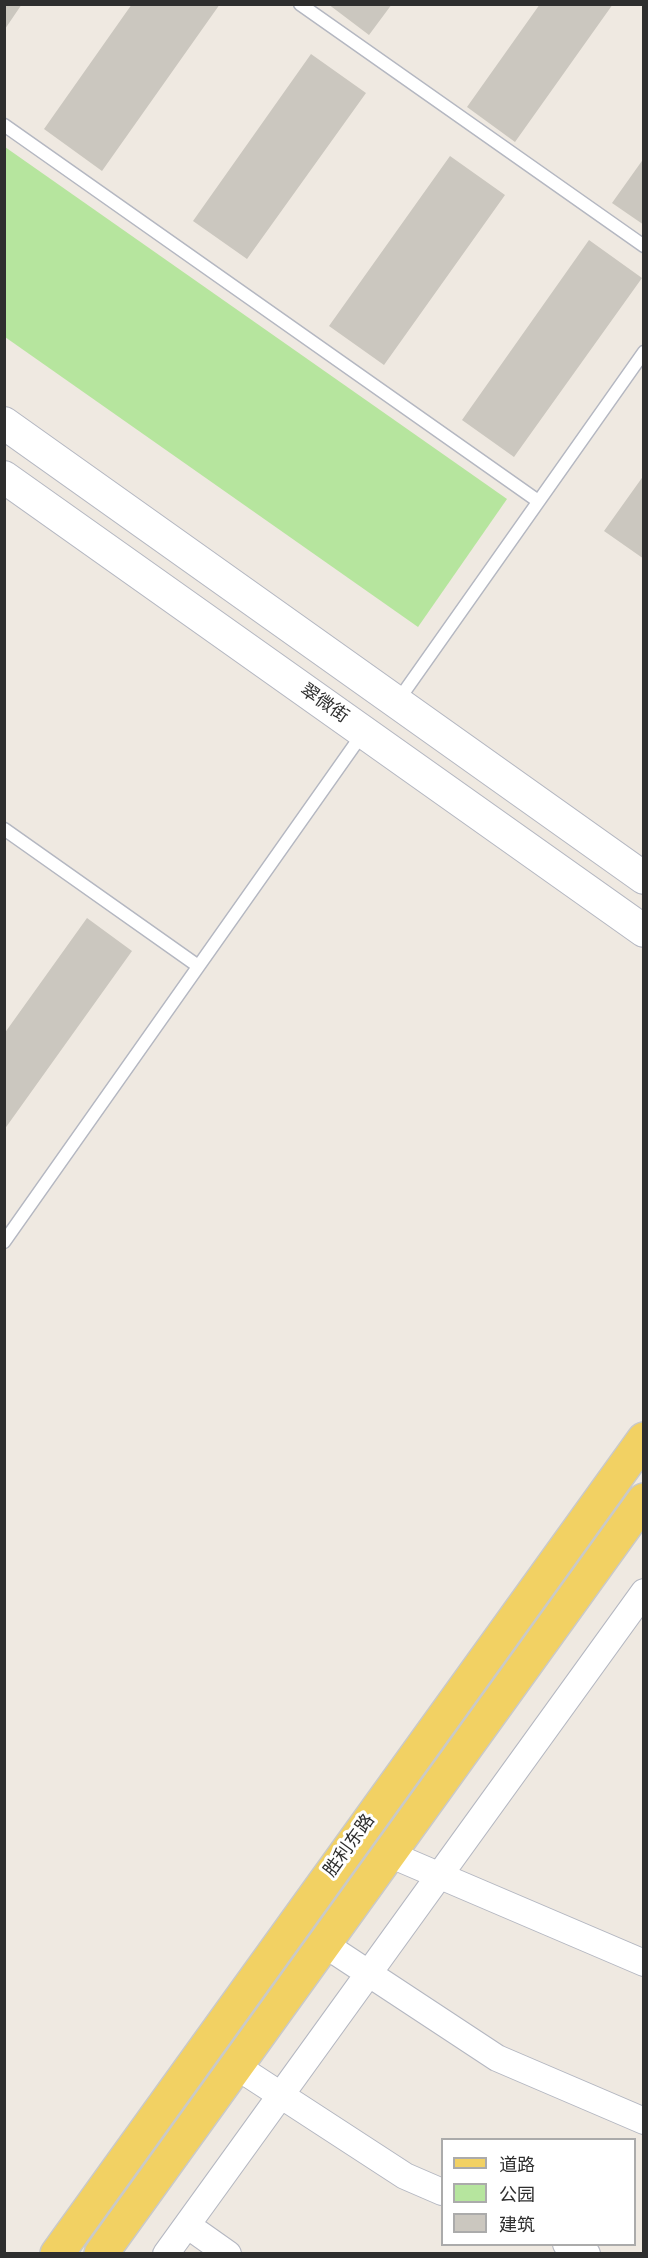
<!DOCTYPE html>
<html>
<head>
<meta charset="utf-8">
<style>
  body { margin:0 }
  #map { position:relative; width:648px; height:2258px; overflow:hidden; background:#efe9e1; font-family:"Sofia Sans Condensed","Noto Sans SC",sans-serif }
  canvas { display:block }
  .frame { position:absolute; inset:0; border:6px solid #2e2e2e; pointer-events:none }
  .legend { position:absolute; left:441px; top:2138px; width:195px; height:108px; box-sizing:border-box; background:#fff; border:2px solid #ababab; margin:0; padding:8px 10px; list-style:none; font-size:18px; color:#2e2e2e }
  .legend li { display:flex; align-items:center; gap:12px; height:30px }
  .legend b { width:30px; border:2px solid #ababab }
</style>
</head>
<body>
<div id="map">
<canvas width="648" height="2258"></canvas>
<div class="frame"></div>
<ul class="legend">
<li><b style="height:8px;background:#f2d163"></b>道路</li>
<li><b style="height:16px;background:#b6e59e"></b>公园</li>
<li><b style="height:16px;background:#cbc7bf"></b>建筑</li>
</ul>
</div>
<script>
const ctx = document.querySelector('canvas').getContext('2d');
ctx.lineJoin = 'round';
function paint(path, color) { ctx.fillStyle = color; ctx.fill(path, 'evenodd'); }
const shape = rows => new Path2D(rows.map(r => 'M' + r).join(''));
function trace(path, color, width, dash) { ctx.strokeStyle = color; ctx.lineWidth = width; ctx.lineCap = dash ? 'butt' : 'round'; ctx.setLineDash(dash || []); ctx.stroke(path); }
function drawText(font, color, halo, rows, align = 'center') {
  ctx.font = font + ' "Sofia Sans Condensed","Noto Sans SC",sans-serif'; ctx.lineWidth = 6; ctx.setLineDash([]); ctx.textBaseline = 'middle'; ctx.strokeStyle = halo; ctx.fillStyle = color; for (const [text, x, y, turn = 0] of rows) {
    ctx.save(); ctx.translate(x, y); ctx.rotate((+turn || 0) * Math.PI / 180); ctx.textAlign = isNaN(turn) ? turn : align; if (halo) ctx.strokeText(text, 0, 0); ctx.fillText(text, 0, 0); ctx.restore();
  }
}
paint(shape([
  [5,147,507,499,418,627,5,337]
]), '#b6e59e');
paint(shape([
  [5,4,22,4,5,29],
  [132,4,220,4,102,171,44,129],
  [328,4,392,4,369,35],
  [540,4,613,4,515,142,467,107],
  [311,54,366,93,247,259,193,221],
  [450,156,505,195,384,365,329,326],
  [644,158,644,225,612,203],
  [589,240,642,278,514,457,462,420],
  [644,475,644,559,604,531],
  [87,918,132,951,4,1130,4,1034]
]), '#cbc7bf');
const service = shape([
  [300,4,644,246],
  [4,125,538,501],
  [397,702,644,352],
  [4,829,198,966],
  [4,1242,363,733]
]);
const minor = shape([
  [389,1854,644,1963],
  [324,1944,497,2058,644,2121],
  [236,2066,405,2176,442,2192],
  [187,2225,228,2254],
  [566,2244,587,2254],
  [166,2254,644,1592]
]);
const tertiary = shape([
  [4,423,644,878],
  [4,477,644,931]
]);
const primary = shape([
  [57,2254,644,1439],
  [101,2254,644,1500]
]);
trace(service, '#b4b7c1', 15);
trace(minor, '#b4b7c1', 28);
trace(tertiary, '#b4b7c1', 34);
trace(primary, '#c9c9c9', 36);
trace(service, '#fff', 12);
trace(minor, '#fff', 26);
trace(tertiary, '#fff', 32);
trace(primary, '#f2d163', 33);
drawText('18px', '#2e2e2e', '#fff', [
  ["翠微街",324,704,35],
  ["胜利东路",350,1846,-54]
]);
</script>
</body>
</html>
